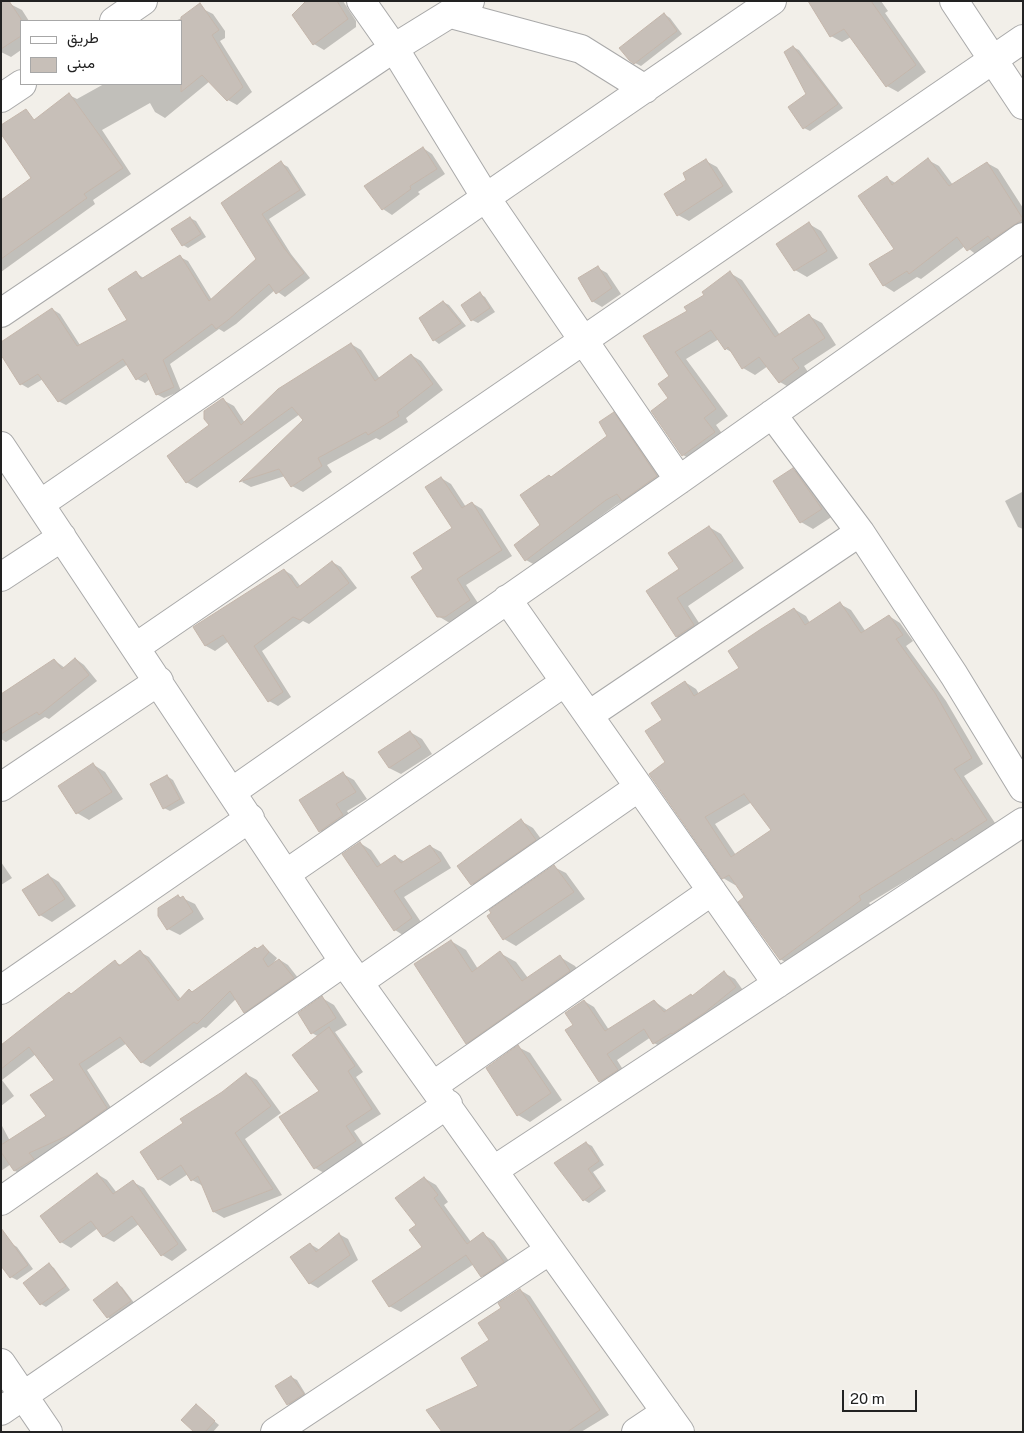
<!DOCTYPE html>
<html>
<head>
<meta charset="utf-8">
<style>
  body { margin:0 }
  #map { position:relative; width:1024px; height:1433px; overflow:hidden; background:#f2efe9; font-family:"Public Sans",Vazirmatn,sans-serif }
  canvas { display:block }
  .frame { position:absolute; inset:0; border:2px solid #222; pointer-events:none }
  .legend { position:absolute; left:20px; top:20px; width:162px; height:65px; box-sizing:border-box; background:#fff; border:1px solid #a7a7a7; margin:0; padding:6px 9px; list-style:none; font-size:15px; color:#222 }
  .legend li { display:flex; align-items:center; gap:10px; height:25px }
  .legend b { width:25px; border:1px solid #a7a7a7 }
  .scale { position:absolute; left:842px; top:1390px; width:75px; height:22px; box-sizing:border-box; border:2px solid #222; border-top:0; padding-left:6px; font-size:15px; line-height:18px; white-space:nowrap; color:#222; -webkit-text-stroke:4px #fff; paint-order:stroke }
</style>
</head>
<body>
<div id="map">
<canvas width="1024" height="1433"></canvas>
<div class="frame"></div>
<ul class="legend">
<li><b style="height:6px;background:#fff"></b>طريق</li>
<li><b style="height:14px;background:#c7bfb8"></b>مبنى</li>
</ul>
<div class="scale">20 m</div>
</div>
<script>
const ctx = document.querySelector('canvas').getContext('2d');
ctx.lineJoin = 'round';
function paint(path, color) { ctx.fillStyle = color; ctx.fill(path, 'evenodd'); }
const shape = rows => new Path2D(rows.map(r => 'M' + r).join(''));
function trace(path, color, width, dash) { ctx.strokeStyle = color; ctx.lineWidth = width; ctx.lineCap = dash ? 'butt' : 'round'; ctx.setLineDash(dash || []); ctx.stroke(path); }
paint(shape([
  [308,1,343,1,356,21,356,27,324,50,314,44],
  [810,1,881,1,888,11,885,13,926,72,898,92,887,86,851,37,842,42,831,36],
  [10,4,22,10,29,21,21,21,21,50,11,57,1,52,1,9],
  [203,9,213,14,225,31,225,38,220,41,252,92,237,105,228,100,210,81,165,118,155,112,150,103,102,130,131,174,93,200,95,204,1,272,1,202,43,172,69,95,77,99,104,84,181,84,181,21,175,21],
  [664,14,670,18,682,34,641,66,635,63],
  [793,47,799,50,843,108,810,131,804,128,808,94],
  [423,148,432,154,445,174,418,192,420,194,392,215,383,209],
  [928,160,939,166,953,185,987,163,998,169,1023,208,1023,231,978,256,965,246,921,279,917,277,894,292,883,285,896,249,887,178,897,184],
  [706,161,717,167,733,192,689,221,678,215,687,181],
  [281,163,288,167,306,195,269,219,291,254,310,278,285,297,275,290,236,324,224,332,219,329,170,364,181,391,164,398,156,394,150,379,145,383,137,379,128,364,66,405,58,401,43,379,28,388,21,384,52,309,60,314,80,345,129,321,136,273,145,279,180,257,188,261,212,300,258,259,222,203],
  [190,218,196,221,206,237,188,248,183,245],
  [809,224,821,231,838,258,807,277,795,270,777,244],
  [598,268,607,273,621,294,602,307,592,301,581,284],
  [730,273,742,280,780,335,809,316,822,323,836,345,804,366,810,375,792,389,780,382,768,366,755,375,743,368,733,353,726,349,719,339,686,359,728,416,716,425,726,439,695,462,683,455,670,398,670,376,645,336,689,311],
  [480,294,485,297,495,312,478,323,472,320],
  [443,302,449,305,466,326,439,344,434,340,421,319],
  [351,344,361,350,380,379,411,355,421,361,443,390,406,418,408,422,380,440,376,438,327,465,332,472,303,492,292,486,285,476,251,487,242,482,304,420,300,414,197,488,186,482,223,400,234,406,245,423],
  [614,414,623,419,666,481,632,505,623,501,616,505,535,565,526,560,542,525,552,478,609,436],
  [793,469,805,476,833,516,813,529,801,522],
  [441,478,451,484,466,507,472,503,482,509,512,556,466,585,480,606,456,622,448,622,438,616,425,569,454,528],
  [1022,492,1023,493,1023,529,1018,527,1005,501],
  [709,527,721,534,744,568,688,606,705,632,689,643,677,637,648,591,681,570],
  [332,562,341,567,357,588,309,624,303,621,262,651,291,697,278,706,269,701,229,641,215,651,206,646,194,628,284,570,292,575,301,587],
  [840,604,851,610,866,632,889,616,900,623,913,641,906,646,946,701,983,764,964,776,997,826,869,903,872,907,792,966,780,959,736,883,735,885,723,878,667,763,663,720,685,682,696,689,699,694,741,668,794,609,806,616,810,623],
  [752,802,773,830,736,855,715,824],
  [76,659,84,665,97,681,49,719,45,717,6,742,1,739,1,695,54,660,65,668],
  [410,732,422,739,432,754,401,774,389,768],
  [94,765,105,772,123,799,89,820,77,813,60,787],
  [343,774,354,780,367,799,347,811,354,822,332,838,320,831],
  [167,776,173,780,185,803,170,811,164,808],
  [521,821,533,828,547,847,484,891,472,884],
  [360,843,371,850,382,866,395,856,405,862,430,846,441,852,451,868,404,897,423,925,406,937,395,930],
  [1,862,12,878,1,885],
  [554,867,566,873,585,899,516,946,504,939],
  [48,875,59,882,76,906,52,922,40,915],
  [178,896,195,904,204,919,180,935,168,929],
  [451,941,466,950,478,969,500,953,516,962,528,978,560,957,575,966,585,980,482,1052,467,1043],
  [263,946,277,958,272,966,280,960,288,965,302,983,253,1017,244,1012,236,999,206,1028,203,1027,150,1067,141,1062,127,1043,87,1070,115,1114,78,1139,38,1158,42,1165,24,1176,15,1171,11,1164,1,1171,1,1124,10,1141,48,1116,56,1080,36,1054,2,1080,14,1096,1,1106,1,1047,115,962,121,965,140,952,149,957,181,999],
  [724,973,735,979,745,993,665,1049,654,1043,651,1037,617,1060,627,1076,610,1087,600,1081,575,1025,584,1001,594,1007,609,1030,654,1001,668,1011,694,997],
  [322,998,334,1005,347,1025,335,1032,363,1072,356,1077,381,1114,354,1131,365,1147,324,1173,315,1168,281,1118,320,1091,319,1037,312,1033],
  [518,1047,530,1053,562,1100,530,1122,518,1115],
  [246,1074,257,1080,281,1113,245,1139,282,1195,224,1218,214,1212,203,1186,192,1180,188,1174,170,1186,159,1179,141,1153,185,1123],
  [586,1143,592,1146,604,1165,593,1172,606,1191,589,1203,584,1200],
  [97,1174,107,1180,117,1193,133,1182,144,1188,187,1250,172,1261,162,1255,139,1224,114,1242,104,1237,98,1228,71,1248,61,1242,41,1216],
  [424,1178,436,1185,448,1202,444,1205,471,1242,483,1234,494,1241,515,1269,494,1282,482,1276,474,1264,401,1312,389,1306,424,1248,418,1225],
  [339,1234,348,1239,358,1260,318,1288,309,1283,310,1244,320,1250],
  [12,1244,17,1247,33,1269,17,1280,11,1277],
  [49,1264,54,1268,70,1290,46,1307,41,1304],
  [117,1284,122,1287,135,1304,113,1321,108,1317,95,1300],
  [520,1290,530,1296,609,1415,581,1432,444,1432,480,1386,503,1309],
  [291,1377,297,1380,308,1398,293,1407,288,1404],
  [196,1406,219,1425,213,1432,196,1432]
]), '#0003');
const building = shape([
  [1,1,9,1,21,19,21,36,1,49,1,1],
  [306,1,337,1,348,19,313,45,292,15,306,1],
  [808,1,871,1,916,65,886,87,844,29,830,37,808,1],
  [200,3,219,30,212,35,243,87,227,101,202,75,181,92,181,17,200,3],
  [664,13,677,31,634,64,629,60,619,48,664,13],
  [793,46,838,104,803,129,788,107,806,94,784,52,793,46],
  [69,93,123,168,84,194,87,198,1,259,1,200,31,178,1,134,1,125,26,109,34,120,69,93],
  [423,147,437,169,410,186,411,189,382,210,364,186,423,147],
  [928,158,949,186,987,162,1023,219,991,240,988,236,967,251,957,237,909,274,907,271,883,286,869,264,894,249,858,196,887,176,892,185,928,158],
  [706,159,723,186,677,216,664,194,686,180,683,173,706,159],
  [281,161,300,190,262,214,284,248,304,273,276,294,269,284,228,320,216,329,212,324,163,360,174,387,156,395,146,373,136,380,123,359,58,402,38,374,20,385,1,355,1,342,52,308,77,346,127,320,108,289,136,271,141,279,180,255,209,301,256,259,221,203,281,161],
  [190,217,201,234,182,246,171,229,190,217],
  [809,222,827,251,794,271,776,244,809,222],
  [598,266,612,288,592,302,578,278,598,266],
  [730,271,775,337,809,314,825,338,792,359,799,368,779,383,759,357,742,369,728,347,725,350,711,330,675,352,716,409,704,418,715,432,682,456,651,411,668,398,658,384,669,376,643,336,687,311,684,307,704,295,702,292,730,271],
  [480,292,490,308,471,321,461,305,480,292],
  [443,301,461,323,433,341,419,318,443,301],
  [351,343,375,381,411,354,433,384,397,412,399,416,368,435,366,432,318,458,322,466,291,487,279,469,239,482,303,420,292,407,186,483,167,456,209,425,204,419,204,411,223,398,241,425,278,389,351,343],
  [614,412,657,476,622,501,617,494,606,500,525,561,514,545,540,525,520,495,549,475,551,477,607,436,599,422,614,412],
  [793,468,822,509,800,523,773,481,793,468],
  [441,477,462,508,472,502,502,550,457,579,470,600,445,617,437,617,411,577,423,569,413,553,452,528,425,487,441,477],
  [709,526,733,561,677,598,694,625,676,637,646,591,679,569,668,553,709,526],
  [332,561,349,583,300,620,293,617,254,646,283,692,268,702,223,635,205,646,193,627,284,569,297,588,332,561],
  [840,602,861,633,889,615,903,635,896,639,935,693,972,758,954,769,987,820,954,841,952,838,859,896,861,900,780,960,738,902,744,897,729,875,722,879,649,774,665,762,645,731,662,720,651,703,685,681,694,696,739,668,728,651,761,629,794,608,805,625,840,602],
  [744,794,771,830,731,857,705,817,744,794],
  [75,658,89,675,39,715,37,712,1,734,1,694,54,659,62,669,75,658],
  [410,731,421,747,389,768,378,752,410,731],
  [93,763,112,792,76,814,58,786,93,763],
  [343,772,356,792,336,804,343,815,319,832,299,800,343,772],
  [167,775,180,799,163,809,150,784,167,775],
  [521,819,536,840,471,885,457,866,521,819],
  [360,842,377,867,395,855,401,863,430,845,441,861,394,891,412,918,394,931,342,854,360,842],
  [554,865,574,892,503,940,487,916,491,913,489,910,554,865],
  [48,874,65,899,39,916,22,890,48,874],
  [178,895,180,898,183,896,193,912,167,930,158,916,158,908,178,895],
  [451,940,472,972,500,951,522,981,560,955,570,971,466,1044,414,964,451,940],
  [263,945,269,952,263,959,268,967,279,959,294,978,244,1013,230,991,197,1024,194,1022,141,1063,120,1037,79,1064,107,1108,69,1135,29,1153,34,1159,14,1171,1,1152,1,1145,46,1116,30,1095,54,1080,29,1047,1,1069,1,1045,43,1012,69,992,71,994,115,960,119,966,140,950,178,1001,189,989,192,992,255,947,257,949,263,945],
  [724,971,736,987,704,1013,672,1034,671,1033,653,1044,644,1029,607,1054,618,1070,599,1082,565,1030,573,1025,565,1013,584,1000,605,1031,654,1000,664,1012,691,994,692,996,724,971],
  [322,996,336,1018,311,1034,298,1013,322,996],
  [329,1027,355,1066,348,1071,372,1109,346,1126,356,1141,314,1169,279,1117,319,1091,292,1055,329,1027],
  [518,1045,551,1093,517,1116,486,1068,518,1045],
  [246,1073,271,1106,235,1133,273,1189,213,1212,198,1176,191,1181,181,1165,158,1180,140,1152,183,1123,180,1119,222,1092,246,1073],
  [586,1142,599,1161,588,1169,601,1187,583,1201,554,1163,586,1142],
  [97,1173,113,1194,133,1180,178,1244,161,1256,132,1216,103,1237,91,1221,60,1243,40,1216,97,1173],
  [424,1177,438,1195,434,1198,467,1244,483,1232,504,1262,481,1277,466,1255,389,1307,372,1281,422,1247,409,1230,416,1225,395,1198,424,1177],
  [1,1228,28,1265,10,1278,1,1266,1,1228],
  [339,1233,350,1255,309,1284,290,1257,310,1243,316,1252,339,1233],
  [49,1263,66,1286,40,1305,23,1283,49,1263],
  [117,1282,131,1301,107,1318,93,1300,117,1282],
  [520,1289,600,1410,567,1432,442,1432,426,1410,478,1386,461,1358,489,1340,478,1323,501,1308,498,1303,520,1289],
  [291,1376,304,1394,287,1405,275,1386,291,1376],
  [196,1404,215,1421,205,1432,194,1432,181,1420,196,1404]
]);
paint(building, '#c7bfb8');
trace(building, '#c4b6ab', 1);
const minor = shape([
  [361,1,394,48,486,198,679,480],
  [954,1,1023,105],
  [451,14,581,49,645,89],
  [114,21,143,1],
  [1,98,22,84],
  [1,313,394,48,470,1],
  [772,414,860,532,954,675,1023,788],
  [1,446,344,962,680,1432],
  [40,504,772,1],
  [1,577,62,537],
  [507,599,777,984],
  [136,647,1023,39],
  [589,715,860,532],
  [1,787,159,681],
  [233,791,679,480,1023,237],
  [287,873,565,682],
  [359,982,639,787],
  [1,990,250,818],
  [434,1085,712,891],
  [494,1170,1023,822],
  [1,1201,344,962],
  [1,1363,48,1432],
  [1,1411,448,1104],
  [275,1432,550,1250],
  [636,1432,666,1412]
]);
trace(minor, '#a9a9a9', 30);
trace(minor, '#fff', 28);
</script>
</body>
</html>
